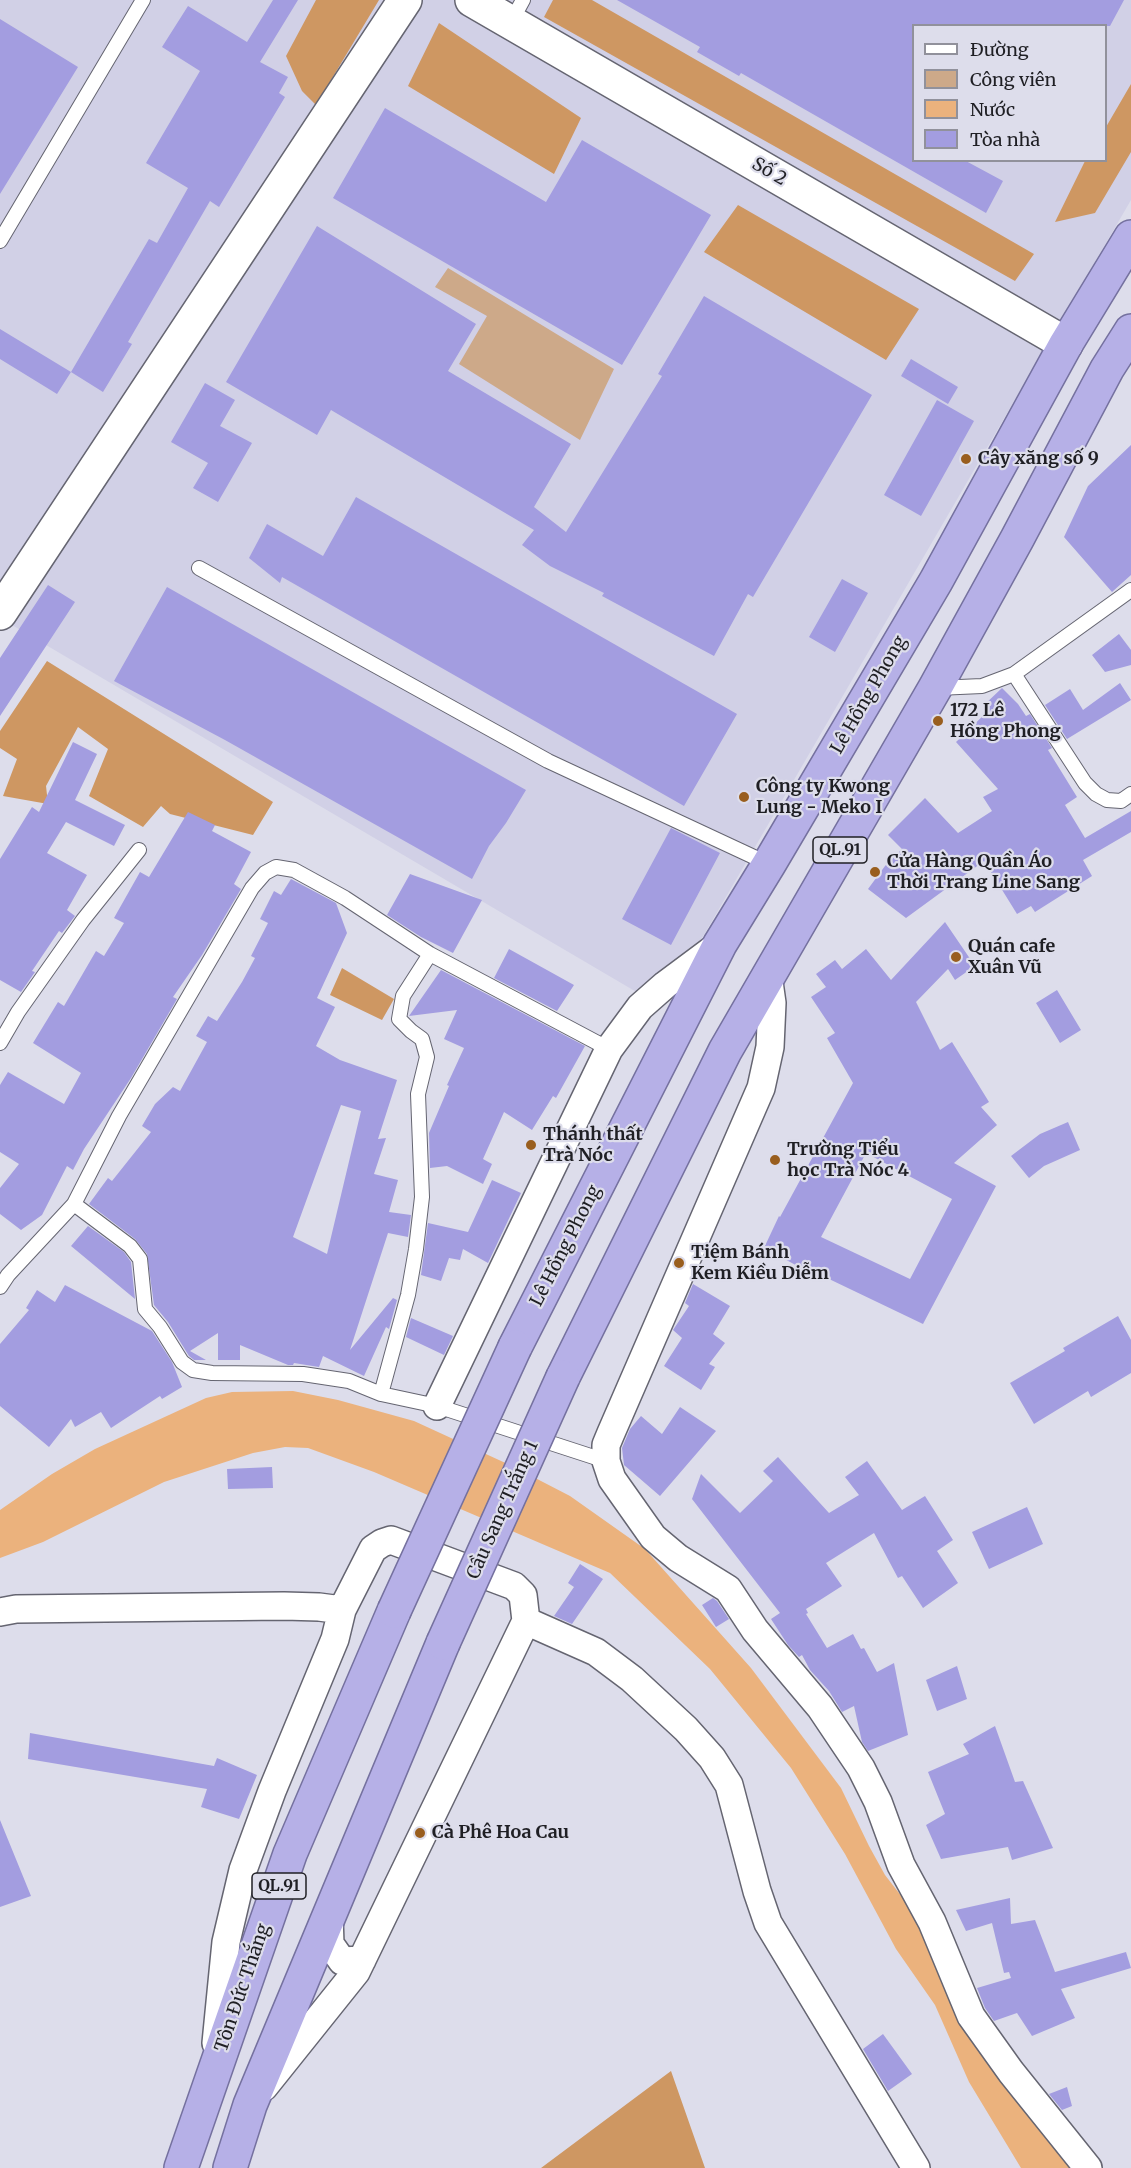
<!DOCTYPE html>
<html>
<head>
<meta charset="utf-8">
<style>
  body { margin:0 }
  #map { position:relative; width:1131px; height:2168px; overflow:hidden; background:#ddddeb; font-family:Merriweather,serif }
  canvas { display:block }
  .legend { position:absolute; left:912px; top:24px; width:195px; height:138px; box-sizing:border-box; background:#ddddeb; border:2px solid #91919b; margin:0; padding:8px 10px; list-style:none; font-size:18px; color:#1f1f24 }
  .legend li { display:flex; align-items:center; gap:12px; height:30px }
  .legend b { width:30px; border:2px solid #91919b }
</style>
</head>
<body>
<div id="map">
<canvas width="1131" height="2168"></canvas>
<ul class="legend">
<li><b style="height:8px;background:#fff"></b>Đường</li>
<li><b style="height:16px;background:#cda989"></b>Công viên</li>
<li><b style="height:16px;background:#ebb27d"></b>Nước</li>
<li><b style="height:16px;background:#a39de0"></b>Tòa nhà</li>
</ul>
</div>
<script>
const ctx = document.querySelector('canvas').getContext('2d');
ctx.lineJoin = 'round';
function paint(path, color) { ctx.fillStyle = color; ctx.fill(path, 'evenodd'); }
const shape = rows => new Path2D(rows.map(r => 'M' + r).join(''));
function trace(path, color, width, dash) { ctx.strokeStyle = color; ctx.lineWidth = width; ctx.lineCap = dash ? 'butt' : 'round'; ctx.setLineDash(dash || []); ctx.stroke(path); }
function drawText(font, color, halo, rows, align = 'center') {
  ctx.font = font + ' Merriweather,serif'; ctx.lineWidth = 4.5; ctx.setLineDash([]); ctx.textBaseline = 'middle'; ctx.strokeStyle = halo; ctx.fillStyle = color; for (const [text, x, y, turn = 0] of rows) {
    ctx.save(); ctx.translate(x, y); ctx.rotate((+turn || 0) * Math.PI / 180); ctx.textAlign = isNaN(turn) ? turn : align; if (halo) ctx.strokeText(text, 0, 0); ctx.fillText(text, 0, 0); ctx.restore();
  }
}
paint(shape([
  [0,0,1131,0,1131,200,662,1007,0,618],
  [914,26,1106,26,1106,160,914,160]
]), '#d1d0e6');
paint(shape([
  [448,268,614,369,580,440,459,364,487,316,435,287]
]), '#cda989');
paint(shape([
  [316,0,379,0,316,105,302,91,286,56],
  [553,0,592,0,1034,254,1015,281,544,17],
  [439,23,581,118,554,174,408,86],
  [1131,84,1131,152,1095,213,1055,222,1085,161,1106,160,1106,127],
  [738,205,919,309,886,360,704,252],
  [47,661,273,802,253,835,170,814,161,806,143,827,89,796,108,749,78,727,46,786,48,804,3,796,17,759,0,748,0,731],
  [342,968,394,999,382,1020,330,995],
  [671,2071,705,2168,541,2168]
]), '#ce9762');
paint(shape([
  [293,1391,338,1400,414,1421,512,1466,570,1496,645,1549,751,1668,841,1788,869,1846,885,1875,916,1915,928,1950,963,2015,1049,2142,1072,2168,1021,2168,969,2082,935,2005,896,1949,845,1854,791,1768,710,1669,610,1573,374,1472,308,1448,285,1447,253,1453,164,1482,43,1542,0,1558,0,1510,52,1474,95,1449,206,1398,232,1392]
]), '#ebb27d');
paint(shape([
  [273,0,298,0,260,62,288,77,279,93,285,97,219,207,210,201,128,342,132,344,103,392,71,372,149,239,157,243,188,188,146,163,200,71,162,47,188,6,247,42],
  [617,0,1124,0,1110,26,914,26,914,160,964,160,1003,181,986,213,741,73,739,76,697,52,700,47],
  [0,19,78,67,0,194],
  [385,108,546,202,582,140,711,215,622,365,333,198],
  [317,226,476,324,448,371,571,444,534,507,566,532,662,376,658,374,704,296,872,395,753,597,748,594,714,656,602,596,604,593,550,566,522,545,534,530,331,410,317,435,226,382],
  [0,329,71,372,57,394,0,359],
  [911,359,958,387,948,404,901,376],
  [205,383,235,400,220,426,252,443,218,502,193,488,208,463,171,442],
  [937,400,974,421,921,516,884,495],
  [1131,445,1131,575,1112,592,1064,537,1088,486],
  [356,497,737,714,684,806,282,577,280,583,249,558,267,524,323,556],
  [842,579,868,593,835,652,809,637],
  [48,585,75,602,0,716,0,658],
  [167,587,526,790,506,823,489,846,472,879,225,740,114,681],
  [1119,634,1131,650,1131,665,1105,672,1092,655],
  [1120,683,1131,700,1067,739,1045,705,1070,689,1083,710],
  [1002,688,1018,704,1026,716,1030,714,1052,748,1048,750,1077,797,1065,805,1085,838,1131,811,1131,832,1083,860,1092,876,1035,912,1031,906,1017,914,991,872,993,871,984,861,906,918,868,889,885,866,902,849,888,835,925,798,958,833,992,811,983,797,998,789,956,742,988,711,983,706],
  [73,742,97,754,75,800,125,825,114,846,66,822,47,853,87,875,67,910,75,916,62,933,59,931,32,971,35,972,21,992,0,980,0,859,32,807,39,812],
  [188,812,215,825,212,831,251,852,234,884,241,889,202,955,173,997,177,999,131,1078,84,1149,73,1170,67,1166,42,1215,21,1230,0,1214,0,1188,19,1164,0,1152,0,1085,8,1072,64,1104,81,1073,33,1043,58,1002,64,1006,96,951,104,956,124,923,114,918,140,872,149,877],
  [671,828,720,853,671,945,622,919],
  [410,874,482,900,453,953,421,937,387,915],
  [291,879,336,903,347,933,317,998,335,1007,316,1046,340,1060,397,1080,378,1139,386,1138,374,1174,398,1180,389,1212,411,1215,408,1237,388,1233,350,1350,393,1298,397,1300,389,1329,386,1327,364,1376,323,1356,319,1367,294,1363,293,1365,288,1365,240,1345,240,1360,218,1360,218,1333,190,1351,206,1360,194,1360,189,1356,168,1322,154,1305,147,1254,135,1239,89,1204,108,1178,112,1181,151,1132,142,1126,155,1104,173,1087,180,1091,207,1042,196,1036,208,1016,217,1021,242,982,255,958,251,956,268,923,260,919,274,891,281,895],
  [341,1105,361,1111,327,1254,293,1237],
  [945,922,975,966,955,980,948,969,916,1002,940,1050,952,1042,989,1102,981,1107,997,1125,954,1163,996,1186,923,1324,804,1267,803,1269,764,1248,779,1216,780,1217,853,1083,827,1038,835,1033,811,997,826,987,816,974,835,960,842,969,866,949,891,980],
  [866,1153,952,1199,910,1279,821,1237],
  [509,949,574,985,557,1011,494,978],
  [441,970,585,1046,556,1098,553,1096,532,1130,504,1112,483,1159,492,1164,483,1184,447,1166,430,1168,429,1133,449,1086,447,1085,464,1048,444,1039,457,1010,409,1016],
  [1057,990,1081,1030,1060,1043,1036,1003],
  [1068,1122,1080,1150,1044,1166,1029,1178,1011,1156,1040,1134],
  [492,1180,521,1193,488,1263,463,1249,460,1260,449,1258,441,1281,421,1275,428,1223,468,1232],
  [88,1226,124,1252,131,1262,135,1299,71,1246],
  [693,1284,730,1306,713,1334,725,1343,709,1364,715,1367,701,1390,664,1366,682,1338,673,1330,689,1306,685,1303],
  [65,1285,152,1331,172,1362,182,1387,162,1399,160,1396,111,1428,101,1412,75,1427,71,1419,49,1447,0,1406,0,1344,29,1310,26,1308,37,1290,55,1302],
  [1118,1316,1131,1340,1131,1373,1091,1397,1088,1391,1034,1424,1010,1383,1065,1351,1063,1348],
  [411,1318,453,1336,444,1355,406,1337],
  [680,1407,716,1431,660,1496,624,1465,622,1448,630,1429,641,1416,662,1434],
  [778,1457,829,1513,859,1495,845,1477,867,1461,902,1510,925,1496,953,1540,937,1551,958,1583,923,1608,902,1576,898,1578,874,1533,826,1563,842,1586,806,1609,808,1613,806,1614,827,1648,853,1634,861,1649,864,1648,877,1672,894,1663,908,1735,868,1751,862,1742,854,1706,842,1712,829,1691,810,1670,802,1655,799,1657,788,1645,771,1619,780,1613,692,1499,701,1474,740,1513,773,1481,763,1471],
  [272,1467,273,1488,228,1489,227,1469],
  [1027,1507,1043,1544,989,1569,972,1532],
  [580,1564,603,1579,572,1624,554,1616,574,1587,568,1583],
  [713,1598,717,1601,729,1619,716,1627,702,1605],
  [957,1666,967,1699,937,1711,926,1680],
  [995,1726,1015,1782,1023,1781,1053,1848,1012,1860,1008,1847,941,1859,926,1825,945,1814,928,1772,969,1754,963,1744],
  [30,1733,214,1766,217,1758,257,1775,239,1819,201,1807,207,1789,28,1759],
  [0,1820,31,1896,0,1907],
  [1010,1898,1011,1924,1035,1920,1055,1972,1126,1952,1131,1968,1061,1989,1075,2018,1032,2036,1017,2013,994,2021,985,2008,977,1988,1011,1978,1009,1972,1004,1973,992,1923,966,1931,956,1910],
  [883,2034,912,2074,888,2091,863,2049],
  [1067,2087,1072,2106,1062,2110,1049,2094]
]), '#a39de0');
const service = shape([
  [511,22,523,0],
  [0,241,143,0],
  [199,568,548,761,769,864],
  [1014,674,1085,783,1096,794,1107,800,1121,801,1131,794],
  [937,688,982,686,1014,674,1131,590],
  [0,1043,18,1012,83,920,139,850],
  [74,1204,130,1246,140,1259,145,1309,160,1327,182,1362,193,1370,212,1373,303,1374,349,1381,381,1394,437,1406,606,1461],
  [0,1287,8,1275,74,1204,119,1116,252,888,265,873,276,867,294,870,345,898,430,954,609,1049],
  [381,1394,408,1295,416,1249,422,1197,418,1094,427,1057,422,1039,411,1031,399,1019,403,996,430,954]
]);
const minor = shape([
  [768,975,772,1003,770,1047,761,1088,611,1433,606,1445,606,1461,612,1479,653,1537,678,1558,728,1589,755,1630,820,1707,861,1768,878,1802,901,1865,932,1922,971,2016,1011,2072,1088,2168],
  [437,1406,609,1049,640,1007,665,985,720,944],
  [342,1610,373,1549,382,1543,391,1540,514,1586,523,1595,526,1621],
  [0,1612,16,1609,284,1606,319,1607,342,1610,335,1639,272,1791,243,1870,226,1942,216,2043],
  [329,1915,330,1944,342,1961,362,1960],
  [264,2087,356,1972,526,1621,596,1652,632,1679,686,1729,712,1758,729,1785,757,1891,768,1923,916,2168]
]);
const tertiary = shape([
  [472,0,1066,344],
  [0,613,405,0]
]);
const trunk = shape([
  [515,1347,720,944,769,864,936,581,1066,344,1131,237],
  [563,1377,725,1051,935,688,1017,539,1107,369,1131,331],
  [181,2168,290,1854,394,1611],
  [230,2168,250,2105,443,1643]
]);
trace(service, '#656571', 16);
trace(minor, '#656571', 30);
trace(tertiary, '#656571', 36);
trace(trunk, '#75719f', 36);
trace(service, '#fff', 14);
trace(minor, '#fff', 27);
trace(tertiary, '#fff', 33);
trace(trunk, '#b6b0e7', 33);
const trunkBridge = shape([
  [394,1611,515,1347],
  [443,1643,563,1377]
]);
trace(trunkBridge, '#75719f', 36, []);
trace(trunkBridge, '#b6b0e7', 33);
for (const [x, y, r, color] of [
  [966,459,6,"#995e1e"],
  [938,721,6,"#995e1e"],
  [744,797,6,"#995e1e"],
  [875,872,6,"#995e1e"],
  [956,957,6,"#995e1e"],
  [531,1145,6,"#995e1e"],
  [775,1160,6,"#995e1e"],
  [679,1263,6,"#995e1e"],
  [420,1833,6,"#995e1e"]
]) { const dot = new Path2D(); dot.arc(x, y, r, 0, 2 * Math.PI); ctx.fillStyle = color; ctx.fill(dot); trace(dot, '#ddddeb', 2); }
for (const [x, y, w] of [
  [840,850,54],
  [279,1886,54]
]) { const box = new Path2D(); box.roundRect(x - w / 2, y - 13, w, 26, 4.5); ctx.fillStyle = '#ddddeb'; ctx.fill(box); trace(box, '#1f1f24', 1.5); }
drawText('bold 16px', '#1f1f24', null, [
  ["QL.91",840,850],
  ["QL.91",279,1886]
]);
drawText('18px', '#1f1f24', '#ddddeb', [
  ["Số 2",769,172,30],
  ["Lê Hồng Phong",869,695,-60],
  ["Lê Hồng Phong",566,1246,-63],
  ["Cầu Sang Trắng 1",503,1510,-66],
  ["Tôn Đức Thắng",243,1988,-71]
]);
drawText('bold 18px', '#1f1f24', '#ddddeb', [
  ["Cây xăng số 9",978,459],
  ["172 Lê",950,711],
  ["Hồng Phong",950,732],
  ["Công ty Kwong",756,787],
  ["Lung - Meko I",756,808],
  ["Cửa Hàng Quần Áo",887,862],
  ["Thời Trang Line Sang",887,883],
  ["Quán cafe",968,947],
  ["Xuân Vũ",968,968],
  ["Thánh thất",543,1135],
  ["Trà Nóc",543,1156],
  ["Trường Tiểu",787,1150],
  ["học Trà Nóc 4",787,1171],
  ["Tiệm Bánh",691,1253],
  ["Kem Kiều Diễm",691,1274],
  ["Cà Phê Hoa Cau",432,1833]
], 'left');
</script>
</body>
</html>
